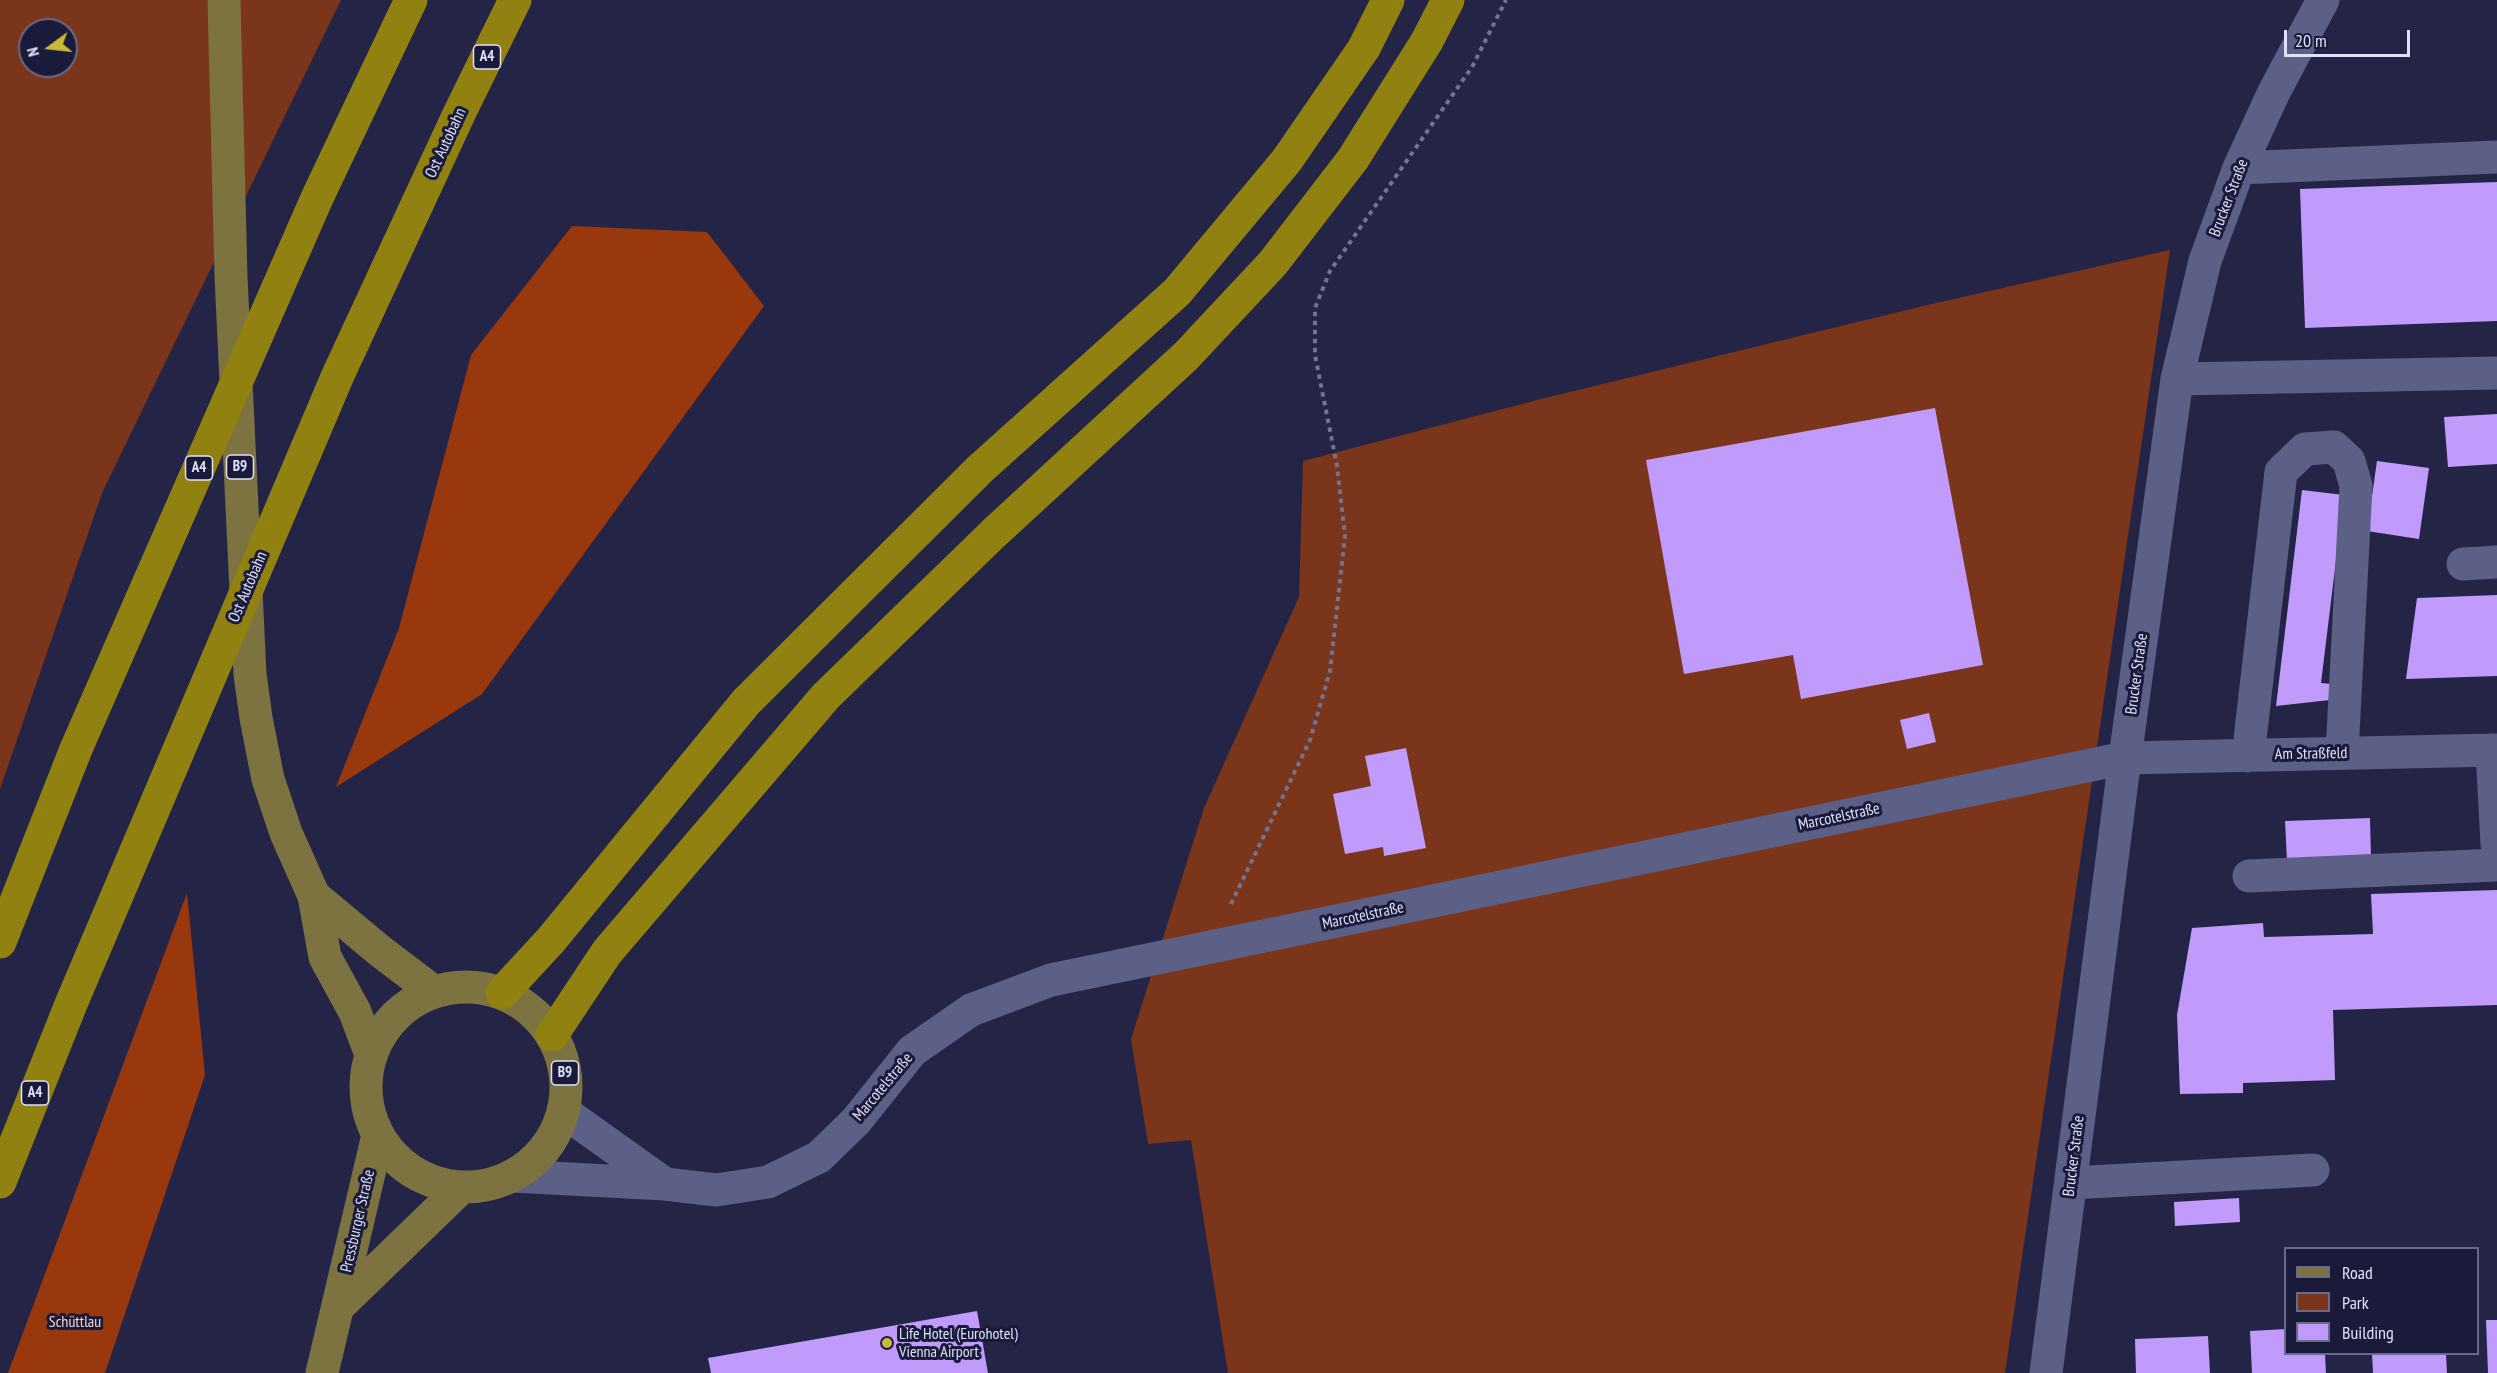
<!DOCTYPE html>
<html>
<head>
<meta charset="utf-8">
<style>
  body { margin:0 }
  #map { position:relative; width:2497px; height:1373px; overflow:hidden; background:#232446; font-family:"PT Sans Narrow",sans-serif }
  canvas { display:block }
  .legend { position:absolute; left:2284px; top:1247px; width:195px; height:108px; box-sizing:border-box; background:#1a1a3b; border:2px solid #696a87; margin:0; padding:8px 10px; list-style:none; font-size:18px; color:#e0e2f9 }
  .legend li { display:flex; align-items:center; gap:12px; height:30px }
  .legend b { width:30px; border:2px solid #696a87 }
  .north { position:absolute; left:18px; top:18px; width:60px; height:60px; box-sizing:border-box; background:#1a1a3b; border:2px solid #696a87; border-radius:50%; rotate:255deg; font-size:16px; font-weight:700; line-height:24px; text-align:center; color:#e0e2f9 }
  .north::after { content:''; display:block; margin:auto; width:21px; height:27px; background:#ccb938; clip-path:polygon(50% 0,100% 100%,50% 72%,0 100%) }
  .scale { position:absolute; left:2284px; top:30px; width:126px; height:27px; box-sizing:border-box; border:3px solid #e0e2f9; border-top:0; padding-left:8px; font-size:18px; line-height:21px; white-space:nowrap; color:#e0e2f9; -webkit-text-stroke:4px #1a1a3b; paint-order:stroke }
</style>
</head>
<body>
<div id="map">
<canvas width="2497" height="1373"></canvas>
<ul class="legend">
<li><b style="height:8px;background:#7c7340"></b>Road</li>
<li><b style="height:16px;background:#7a351a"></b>Park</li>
<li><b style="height:16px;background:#c09bfb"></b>Building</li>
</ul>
<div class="north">N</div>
<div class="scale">20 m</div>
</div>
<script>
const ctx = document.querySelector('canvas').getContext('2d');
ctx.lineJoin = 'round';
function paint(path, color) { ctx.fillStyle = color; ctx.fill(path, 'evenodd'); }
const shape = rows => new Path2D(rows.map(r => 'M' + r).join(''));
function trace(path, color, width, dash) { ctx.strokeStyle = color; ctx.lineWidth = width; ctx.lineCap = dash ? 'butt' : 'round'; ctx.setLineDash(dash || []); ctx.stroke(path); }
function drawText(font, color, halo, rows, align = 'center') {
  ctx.font = font + ' "PT Sans Narrow",sans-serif'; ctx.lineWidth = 6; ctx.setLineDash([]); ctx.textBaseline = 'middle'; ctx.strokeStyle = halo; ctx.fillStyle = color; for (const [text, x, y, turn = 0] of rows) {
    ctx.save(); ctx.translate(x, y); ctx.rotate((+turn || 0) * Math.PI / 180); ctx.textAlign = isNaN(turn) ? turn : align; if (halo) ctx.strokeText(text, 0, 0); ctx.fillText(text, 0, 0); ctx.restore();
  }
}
paint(shape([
  [0,0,341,0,102,493,0,789],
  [30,30,66,30,66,66,30,66],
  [2170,250,2005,1373,1228,1373,1191,1140,1148,1144,1131,1039,1204,808,1299,597,1303,461,1545,398,1923,306]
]), '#7a351a');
paint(shape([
  [572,226,707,232,764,306,482,694,336,787,399,628,471,355],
  [187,893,205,1075,105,1373,8,1373]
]), '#99380d');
paint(shape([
  [2497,182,2497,321,2305,328,2300,189],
  [1935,408,1983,665,1801,699,1793,655,1684,674,1646,460],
  [2497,414,2497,464,2448,467,2444,417],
  [2377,461,2429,468,2419,539,2367,531],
  [2302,490,2344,495,2321,683,2332,684,2330,700,2276,706],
  [2497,595,2497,676,2406,679,2417,598],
  [1929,713,1936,742,1907,749,1900,720],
  [1406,748,1426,848,1384,856,1383,847,1345,854,1333,794,1371,786,1365,756],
  [2370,818,2371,858,2287,861,2285,821],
  [2497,890,2497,1005,2333,1010,2335,1080,2243,1083,2243,1093,2180,1094,2177,1015,2192,928,2263,923,2264,937,2373,934,2371,894],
  [2239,1198,2240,1222,2175,1226,2174,1202],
  [977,1311,988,1373,711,1373,708,1358],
  [2486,1320,2497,1320,2497,1373,2488,1373],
  [2286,1329,2286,1354,2325,1354,2326,1373,2252,1373,2250,1331],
  [2208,1336,2210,1373,2136,1373,2135,1339],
  [2372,1354,2446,1354,2447,1373,2373,1373]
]), '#c09bfb');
trace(shape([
  [1231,904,1310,740,1330,671,1345,536,1337,466,1315,355,1315,308,1330,271,1472,67,1506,0]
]), '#727491', 4, [4.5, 4.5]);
trace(shape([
  [2239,168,2497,157],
  [2177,379,2497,373],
  [2463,564,2497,562],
  [2492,750,2497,844],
  [2248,756,2281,472,2305,449,2334,447,2349,461,2356,486,2342,753],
  [2249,876,2497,865],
  [564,1112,665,1184],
  [513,1176,665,1184,716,1190,768,1182,819,1157,856,1121,912,1051,971,1010,1051,980,2125,758,2497,750],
  [2071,1183,2313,1170],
  [2046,1373,2125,758,2177,379,2205,261,2239,168,2274,92,2323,0]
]), '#5c5f86', 33);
trace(shape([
  [224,0,231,277,250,674,256,718,268,779,286,833,314,896,325,957,355,1012,371,1055],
  [314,896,380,951,434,992],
  '366 1087a100 100 0 1 1 200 0a100 100 0 1 1-200 0Z',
  [338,1307,462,1187],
  [322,1373,378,1135]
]), '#7c7340', 33);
trace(shape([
  [0,942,76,749,317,198,411,0],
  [502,993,551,940,746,702,980,469,1177,292,1287,160,1364,48,1388,0],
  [552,1035,607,952,826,696,994,533,1186,356,1273,263,1353,159,1427,41,1448,0],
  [0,1182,71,1004,338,375,459,114,515,0]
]), '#918111', 33);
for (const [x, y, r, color] of [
  [887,1343,6,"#ccb938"]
]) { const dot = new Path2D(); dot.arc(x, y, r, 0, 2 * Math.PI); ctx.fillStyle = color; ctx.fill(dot); trace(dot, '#1a1a3b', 2); }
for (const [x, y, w] of [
  [487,57,27],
  [240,467,27],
  [199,468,27],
  [565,1073,27],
  [35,1093,27]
]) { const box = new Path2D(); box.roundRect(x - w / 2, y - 12, w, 24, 4.5); ctx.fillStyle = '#1a1a3b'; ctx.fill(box); trace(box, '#e0e2f9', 1.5); }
drawText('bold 15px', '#e0e2f9', null, [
  ["A4",487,57],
  ["B9",240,467],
  ["A4",199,468],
  ["B9",565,1073],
  ["A4",35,1093]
]);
drawText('16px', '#e0e2f9', '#1a1a3b', [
  ["Ost Autobahn",446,143,-65],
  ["Brucker Straße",2229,198,-69],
  ["Ost Autobahn",248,587,-67],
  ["Brucker Straße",2137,674,-82],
  ["Am Straßfeld",2311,754,-1],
  ["Marcotelstraße",1839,817,-12],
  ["Marcotelstraße",1363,916,-12],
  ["Marcotelstraße",883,1087,-50],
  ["Brucker Straße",2074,1156,-83],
  ["Pressburger Straße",358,1221,-77]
]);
drawText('16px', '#f2d6cc', '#1a1a3b', [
  ["Schüttlau",75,1322]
]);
drawText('16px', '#e0e2f9', '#1a1a3b', [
  ["Life Hotel (Eurohotel)",899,1334],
  ["Vienna Airport",899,1352]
], 'left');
</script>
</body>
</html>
